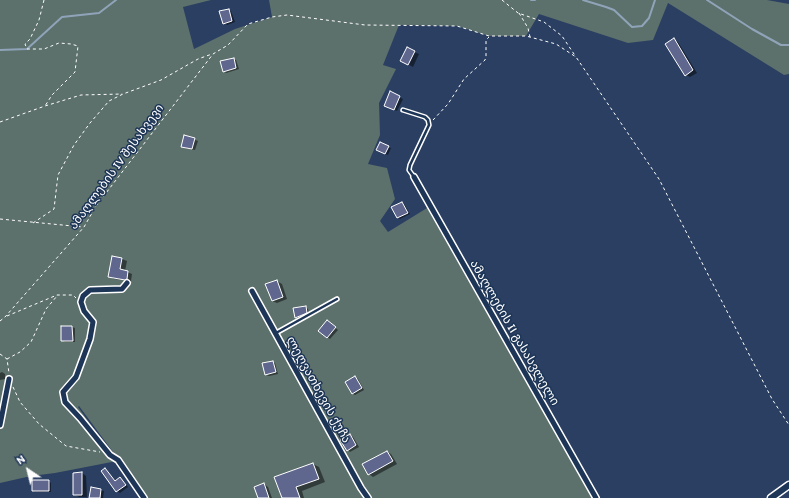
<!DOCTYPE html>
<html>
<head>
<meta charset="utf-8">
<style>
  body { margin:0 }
  #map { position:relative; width:789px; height:498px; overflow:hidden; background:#2a3f62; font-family:Itim,sans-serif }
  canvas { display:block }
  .north { position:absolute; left:8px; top:450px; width:40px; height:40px; -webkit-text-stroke:3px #1d3557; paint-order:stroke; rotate:325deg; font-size:11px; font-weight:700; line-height:16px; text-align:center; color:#fff }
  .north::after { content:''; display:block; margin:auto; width:14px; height:18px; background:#fff; clip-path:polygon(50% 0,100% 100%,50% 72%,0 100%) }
</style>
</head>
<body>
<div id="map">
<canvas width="789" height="498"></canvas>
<div class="north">N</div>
</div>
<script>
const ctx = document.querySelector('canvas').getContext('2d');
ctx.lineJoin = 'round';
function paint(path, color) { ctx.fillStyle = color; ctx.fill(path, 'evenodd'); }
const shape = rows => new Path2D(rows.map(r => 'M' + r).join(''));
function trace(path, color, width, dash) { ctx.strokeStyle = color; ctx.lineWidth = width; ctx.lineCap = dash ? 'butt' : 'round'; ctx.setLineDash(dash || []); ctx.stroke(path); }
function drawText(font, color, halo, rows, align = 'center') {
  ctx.font = font + ' Itim,"Noto Sans Georgian",sans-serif'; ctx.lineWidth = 3; ctx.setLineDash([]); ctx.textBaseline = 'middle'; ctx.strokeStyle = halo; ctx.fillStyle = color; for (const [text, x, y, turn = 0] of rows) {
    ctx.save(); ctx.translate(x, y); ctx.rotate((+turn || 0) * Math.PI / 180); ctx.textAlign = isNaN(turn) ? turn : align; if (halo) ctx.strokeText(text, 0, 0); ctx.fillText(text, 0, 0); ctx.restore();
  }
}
paint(shape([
  [0,0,211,0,183,7,194,49,235,29,272,17,269,0,767,0,789,4,789,74,784,75,668,3,653,40,628,43,539,14,526,36,489,36,457,26,399,25,383,65,396,69,379,103,380,135,368,164,387,168,395,199,380,221,388,232,427,208,592,498,147,498,79,406,78,407,117,461,55,473,31,476,0,483]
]), '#5c706c');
paint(shape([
  [228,10,231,11,235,22,227,25,224,23],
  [674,40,678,42,697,73,690,77,686,75],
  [414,52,419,54,413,67,406,63],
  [233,59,236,60,239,69,226,73,224,71],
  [390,93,403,99,397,111,388,107],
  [185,136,198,141,195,150,185,148],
  [388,147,391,148,388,155,380,152],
  [402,203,404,204,410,214,400,219,398,218],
  [113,257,122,259,127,261,125,271,132,274,131,281,114,279,110,277],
  [277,281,282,284,287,299,277,303,272,301],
  [306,307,308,309,309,314,298,319,296,317],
  [330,323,338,330,330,339,320,331],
  [72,327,75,328,75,342,65,342,62,340],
  [272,362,275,363,278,374,269,376,266,375],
  [2,372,5,374,5,379,0,380,0,373],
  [355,377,358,379,364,390,355,395,352,393],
  [350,435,353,437,359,447,350,452,348,450],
  [387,452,391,454,397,464,373,477,369,474],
  [313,464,319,467,325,482,302,491,304,498,283,498],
  [105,469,116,481,120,478,128,487,120,493,117,491],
  [82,473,86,476,87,497,79,497,74,494],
  [49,481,51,483,51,492,35,492,33,490],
  [264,484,268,487,272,498,259,498],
  [92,488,104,491,103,498,91,498]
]), '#0007');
trace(shape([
  [531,0,535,0],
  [583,0,606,7,614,10,632,27,642,26,649,18,655,0],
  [707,0,752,29,781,45,789,45],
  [0,50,27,49,62,17,99,13,116,0]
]), '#8fa4b9', 2);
const building = shape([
  [229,9,232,21,223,24,219,11,229,9],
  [674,38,693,70,685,76,665,44,674,38],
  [407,47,415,51,408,65,400,61,407,47],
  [234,58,236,68,223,72,220,61,234,58],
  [390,91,400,96,394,110,384,106,390,91],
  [184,135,195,138,192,149,181,147,184,135],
  [380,142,389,146,385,154,376,150,380,142],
  [402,202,408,213,397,218,391,207,402,202],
  [112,256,122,258,120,269,128,271,127,279,125,280,108,277,112,256],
  [277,280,283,297,272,301,265,284,277,280],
  [306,306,307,313,295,318,293,308,306,306],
  [327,320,336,327,327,338,318,331,327,320],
  [61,326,72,326,73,341,61,341,61,326],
  [273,361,276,372,265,375,262,363,273,361],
  [355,376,362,388,352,394,345,382,355,376],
  [350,434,356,445,347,451,340,440,350,434],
  [387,451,393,461,368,475,362,464,387,451],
  [313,463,319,479,296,487,300,498,282,498,274,477,313,463],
  [105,468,115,481,120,477,126,485,116,492,101,471,105,468],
  [82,472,82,495,73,495,73,473,82,472],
  [32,480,49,480,49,491,32,491,32,480],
  [264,483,269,498,258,498,254,487,264,483],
  [91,487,101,489,100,498,89,498,91,487]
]);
paint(building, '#60678f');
trace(building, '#fff', 1);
const service = shape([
  [403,110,425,117,428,120,429,125,410,165,409,170,414,177],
  [276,333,337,299]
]);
const minor = shape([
  [414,177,596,498],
  [127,283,122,289,90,290,83,296,81,302,84,311,93,322,90,339,76,377,63,392,65,402,80,418,110,455,118,460,144,498],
  [252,291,361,488,368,498],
  [0,425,9,379]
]);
const tertiary = shape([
  [771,498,789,485]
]);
trace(service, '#fff', 5.5);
trace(minor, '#fff', 8);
trace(tertiary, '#fff', 9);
trace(shape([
  [44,0,39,20,30,39,25,44,27,49,44,49,59,43,71,44,78,46,75,72,52,95,45,106],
  [502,0,518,13,544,22,562,36,576,57],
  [519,13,528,28,530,37],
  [433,120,448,104,464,79,485,60,486,57,486,40,489,37],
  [0,122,45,106,81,95,122,94],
  [0,219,83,227],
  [33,223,54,209,58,175,74,145,90,123,109,101,123,94,161,80,198,59,212,54],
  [7,316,57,295,73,295,76,298],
  [0,321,5,317,84,227,96,206,213,54,228,45,248,24,272,17,287,15,365,25,457,26,489,36,526,36,556,44,576,57,659,179,772,399,789,425],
  [0,354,7,359,9,373],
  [7,359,20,352,31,342,46,309,57,296],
  [13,387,20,402,39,424,66,446,100,452]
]), '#fff', 1, [3, 3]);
trace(service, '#1d3557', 2.5);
trace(minor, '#1d3557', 5);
trace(tertiary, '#1d3557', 6);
drawText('12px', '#fff', '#1d3557', [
  ["ამაღლების IV შესახვევი",117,167,-54],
  ["ამაღლების II გასასვლელი",514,333,60],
  ["ლეღვათხევის ქუჩა",318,390,61]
]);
</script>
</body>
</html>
